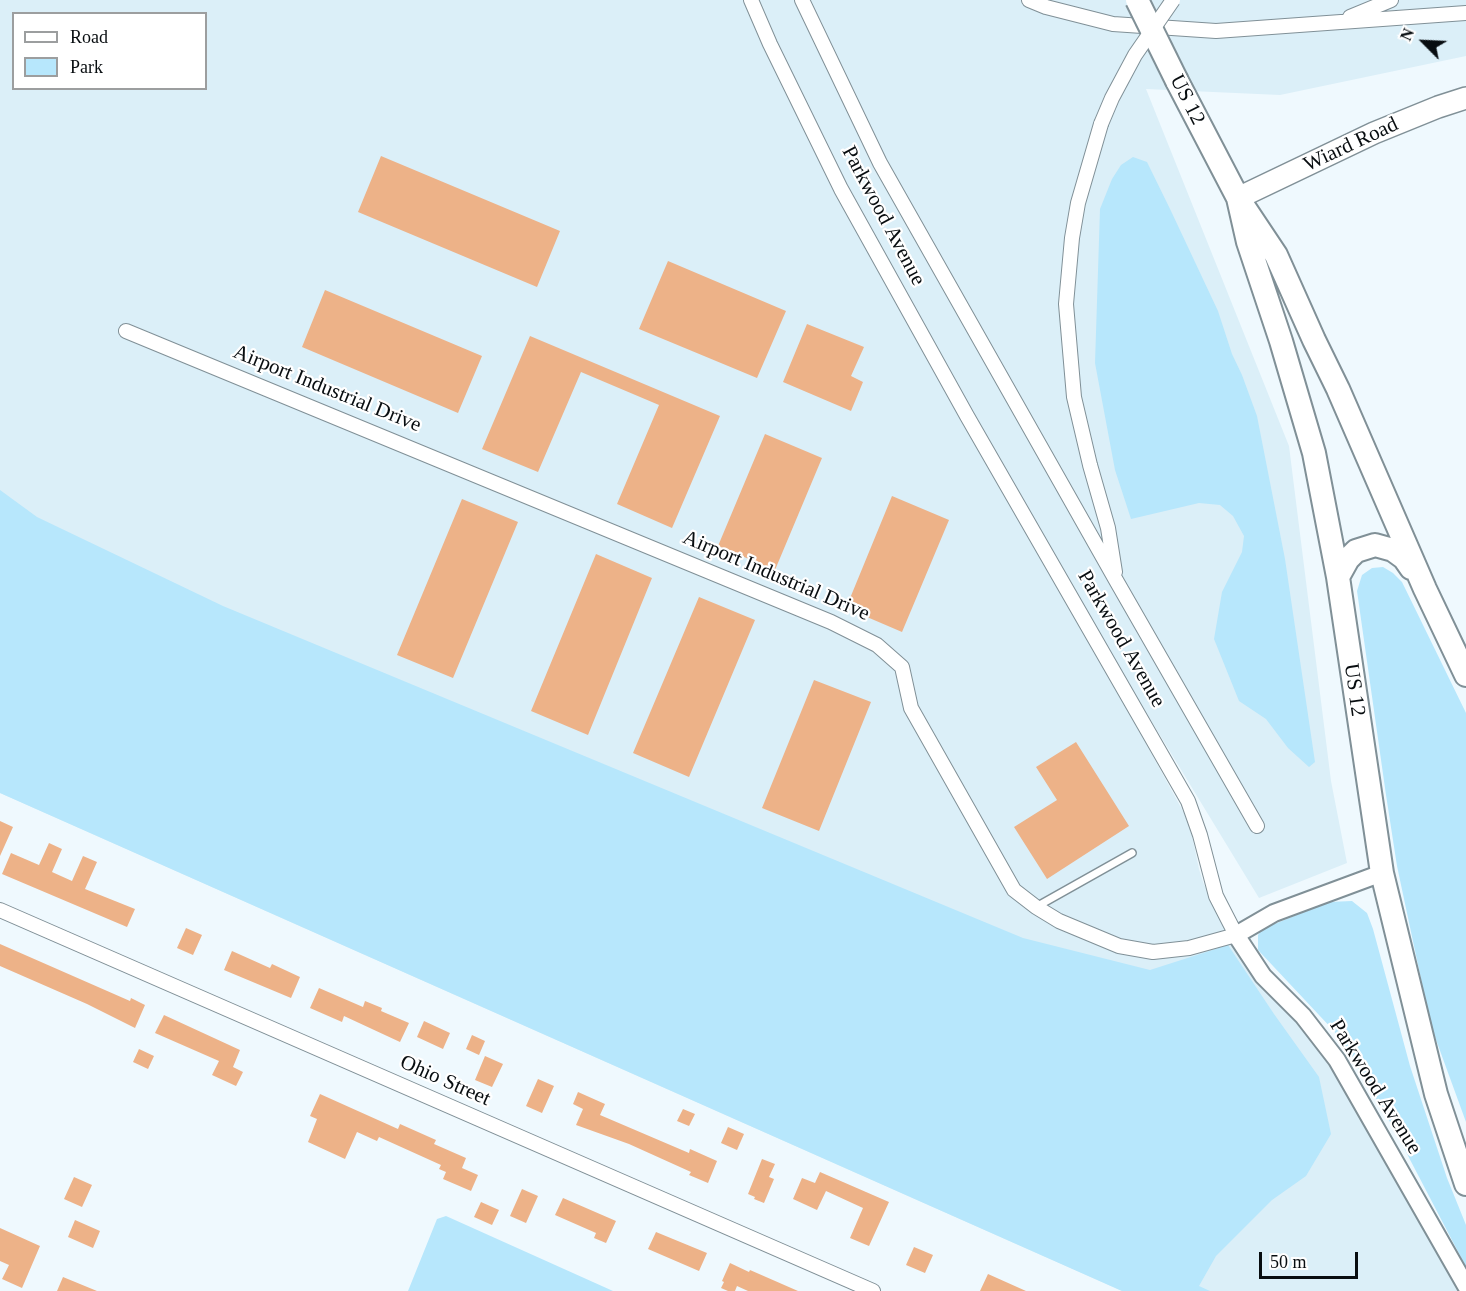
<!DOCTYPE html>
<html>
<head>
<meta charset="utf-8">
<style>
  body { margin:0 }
  #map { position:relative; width:1466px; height:1291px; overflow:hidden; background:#eff9fe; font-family:"Times New Roman",serif }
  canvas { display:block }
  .legend { position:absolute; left:12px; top:12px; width:195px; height:78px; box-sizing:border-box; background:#fff; border:2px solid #9c9e9f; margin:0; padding:8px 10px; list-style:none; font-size:18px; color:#080d10 }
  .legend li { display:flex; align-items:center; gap:12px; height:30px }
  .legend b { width:30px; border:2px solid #9c9e9f }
  .north { position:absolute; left:1394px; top:12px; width:60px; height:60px; -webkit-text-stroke:4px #fff; paint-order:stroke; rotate:294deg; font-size:16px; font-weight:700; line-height:24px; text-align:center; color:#080d10 }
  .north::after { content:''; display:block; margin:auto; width:21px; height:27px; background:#080d10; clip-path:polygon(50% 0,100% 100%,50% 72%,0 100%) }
  .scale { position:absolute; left:1259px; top:1252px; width:99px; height:27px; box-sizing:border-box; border:3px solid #080d10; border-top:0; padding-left:8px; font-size:18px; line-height:21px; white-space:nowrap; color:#080d10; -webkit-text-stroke:4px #fff; paint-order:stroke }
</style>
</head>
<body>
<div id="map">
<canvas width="1466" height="1291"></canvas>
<ul class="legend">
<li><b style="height:8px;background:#fff"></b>Road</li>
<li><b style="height:16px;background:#b7e7fc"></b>Park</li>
</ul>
<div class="north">N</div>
<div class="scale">50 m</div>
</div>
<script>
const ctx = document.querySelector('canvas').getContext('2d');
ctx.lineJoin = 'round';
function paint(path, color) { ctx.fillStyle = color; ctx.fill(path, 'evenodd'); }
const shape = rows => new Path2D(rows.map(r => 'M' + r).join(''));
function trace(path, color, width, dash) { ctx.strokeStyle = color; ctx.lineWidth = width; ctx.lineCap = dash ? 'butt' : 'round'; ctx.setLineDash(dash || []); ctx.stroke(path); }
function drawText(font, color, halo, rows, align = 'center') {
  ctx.font = font + ' "Times New Roman",serif'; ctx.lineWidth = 4.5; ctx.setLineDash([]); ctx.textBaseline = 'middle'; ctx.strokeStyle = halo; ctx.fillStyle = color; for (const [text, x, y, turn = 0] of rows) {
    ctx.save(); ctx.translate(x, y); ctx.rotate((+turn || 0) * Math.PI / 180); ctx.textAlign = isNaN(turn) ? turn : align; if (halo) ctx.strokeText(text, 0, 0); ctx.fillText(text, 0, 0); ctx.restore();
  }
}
paint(shape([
  [0,0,1466,0,1466,56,1280,95,1146,89,1289,446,1331,781,1347,863,1259,898,1000,472,1064,594,1184,813,1192,835,1199,869,1203,882,1212,902,1248,969,1320,1048,1352,1099,1461,1291,1122,1291,0,793],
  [14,14,206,14,206,88,14,88]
]), '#dbeff8');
paint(shape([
  [1133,157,1147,162,1171,211,1218,311,1232,354,1242,375,1257,416,1285,559,1315,762,1309,767,1288,748,1266,719,1239,701,1214,639,1222,592,1242,552,1244,536,1233,516,1220,505,1199,503,1131,519,1115,470,1095,363,1100,209,1112,179,1121,165],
  [0,490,37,517,223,606,1023,938,1150,970,1228,945,1274,1014,1319,1077,1331,1134,1306,1176,1272,1200,1216,1256,1199,1286,1210,1291,1122,1291,0,793],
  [1383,567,1393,573,1402,582,1466,713,1466,1122,1431,1026,1397,866,1386,795,1357,591,1362,575,1372,568],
  [1352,901,1367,913,1373,929,1410,1066,1447,1178,1466,1225,1466,1267,1393,1127,1352,1058,1334,1031,1258,950,1258,935,1262,929,1329,902],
  [446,1216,613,1291,408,1291,437,1219]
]), '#b7e7fc');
paint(shape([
  [381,156,560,231,537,287,358,212],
  [668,261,786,311,757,378,639,329],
  [325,290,482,356,458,413,302,347],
  [807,324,864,347,851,376,863,382,851,411,783,382],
  [530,336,720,416,672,528,617,504,659,405,581,372,538,472,482,449],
  [765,434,822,458,775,570,718,546],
  [892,496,949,520,902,632,846,608],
  [462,499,518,522,453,678,397,655],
  [596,554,652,578,588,735,531,711],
  [699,597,755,620,689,777,633,753],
  [814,680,871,702,819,831,762,808],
  [1076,742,1129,826,1047,879,1014,827,1057,800,1036,767],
  [0,821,13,827,0,856],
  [49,843,62,849,52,872,72,881,83,856,97,862,85,889,135,909,127,927,2,874,11,853,39,865],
  [186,928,202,935,193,955,177,948],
  [0,944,130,1001,131,998,145,1005,135,1028,87,1004,0,966],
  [232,951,270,968,272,964,300,977,291,998,224,970],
  [319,988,363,1007,365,1001,382,1008,381,1011,409,1023,400,1042,344,1016,342,1022,310,1008],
  [164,1015,240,1050,233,1067,243,1072,236,1086,212,1075,219,1061,155,1033],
  [424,1021,450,1033,443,1049,417,1037],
  [472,1035,485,1041,479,1055,466,1049],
  [139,1049,154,1056,148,1069,133,1062],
  [485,1056,503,1064,492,1087,475,1080],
  [538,1079,554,1086,542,1113,526,1106],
  [578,1092,605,1104,600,1115,689,1153,690,1149,717,1161,708,1183,689,1175,691,1172,629,1144,576,1125,583,1109,573,1104],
  [320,1094,398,1129,400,1124,436,1140,434,1144,466,1158,462,1168,478,1175,471,1191,443,1179,446,1172,439,1169,441,1165,379,1137,377,1141,357,1132,345,1159,308,1142,317,1119,310,1116],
  [683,1109,695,1114,689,1126,677,1121],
  [728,1127,744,1134,737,1150,721,1143],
  [762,1159,775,1164,769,1177,774,1179,764,1203,754,1199,755,1197,748,1194],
  [820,1172,889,1202,869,1246,850,1238,863,1208,826,1191,817,1210,793,1199,802,1178,815,1183],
  [74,1177,92,1185,82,1207,64,1199],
  [522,1189,538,1196,526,1223,510,1216],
  [563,1198,616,1221,606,1243,594,1238,596,1233,555,1215],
  [481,1202,499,1210,492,1225,474,1217],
  [75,1220,100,1231,93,1248,68,1237],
  [0,1228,40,1246,22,1288,2,1279,9,1265,0,1261],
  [656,1232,707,1253,699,1271,648,1249],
  [914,1247,933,1255,925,1273,906,1265],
  [730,1263,749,1272,750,1270,798,1291,748,1291,737,1286,735,1291,728,1291,721,1288,724,1282,722,1281],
  [988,1274,1026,1291,980,1291],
  [63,1277,97,1291,57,1291]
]), '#edb288');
const service = shape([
  [1036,907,1132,853]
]);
const minor = shape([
  [802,0,880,163,1117,582,1257,826],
  [1029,0,1046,7,1113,24,1216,31,1466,13],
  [1350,17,1391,0],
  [1101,124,1078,203,1072,238,1066,304,1074,397,1090,465,1108,528,1115,572],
  [126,331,831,622,877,645,902,667,911,708,1014,890,1036,907,1059,921,1119,946,1153,952,1189,948,1236,935,1216,896,1200,835,1188,801,967,416,841,189,770,44,751,0],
  [0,910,873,1291]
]);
const tertiary = shape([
  [1382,873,1274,913,1236,935,1263,976,1303,1016,1337,1060,1466,1286]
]);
const primary = shape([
  [1238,198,1374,133,1438,107,1466,98]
]);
const trunk = shape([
  [1177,81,1238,198,1276,255,1314,340,1338,389,1425,589,1466,675],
  [1238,198,1248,242,1281,341,1314,453,1338,577,1382,873,1436,1094,1466,1184],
  [1338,577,1348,559,1356,551,1375,545,1393,550,1404,558,1411,568]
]);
trace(service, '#809097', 10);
trace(minor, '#809097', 16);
trace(tertiary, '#809097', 20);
trace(primary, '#809097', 24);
trace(trunk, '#809097', 26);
trace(service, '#fff', 7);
trace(minor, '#fff', 14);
trace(tertiary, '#fff', 16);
trace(primary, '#fff', 21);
trace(trunk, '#fff', 22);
const minorBridge = shape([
  [1101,124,1112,98,1135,55,1173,0]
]);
const trunkBridge = shape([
  [1137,0,1177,81]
]);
trace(minorBridge, '#809097', 16, []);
trace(trunkBridge, '#809097', 26, []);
trace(minorBridge, '#fff', 14);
trace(trunkBridge, '#fff', 22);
drawText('21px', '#080d10', '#fff', [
  ["US 12",1187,100,63],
  ["Wiard Road",1351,145,-25],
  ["Parkwood Avenue",883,216,62],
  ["Airport Industrial Drive",327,389,22],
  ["Airport Industrial Drive",776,576,23],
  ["Parkwood Avenue",1121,639,60],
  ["US 12",1354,690,82],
  ["Ohio Street",445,1081,24],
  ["Parkwood Avenue",1375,1087,58]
]);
</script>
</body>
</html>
